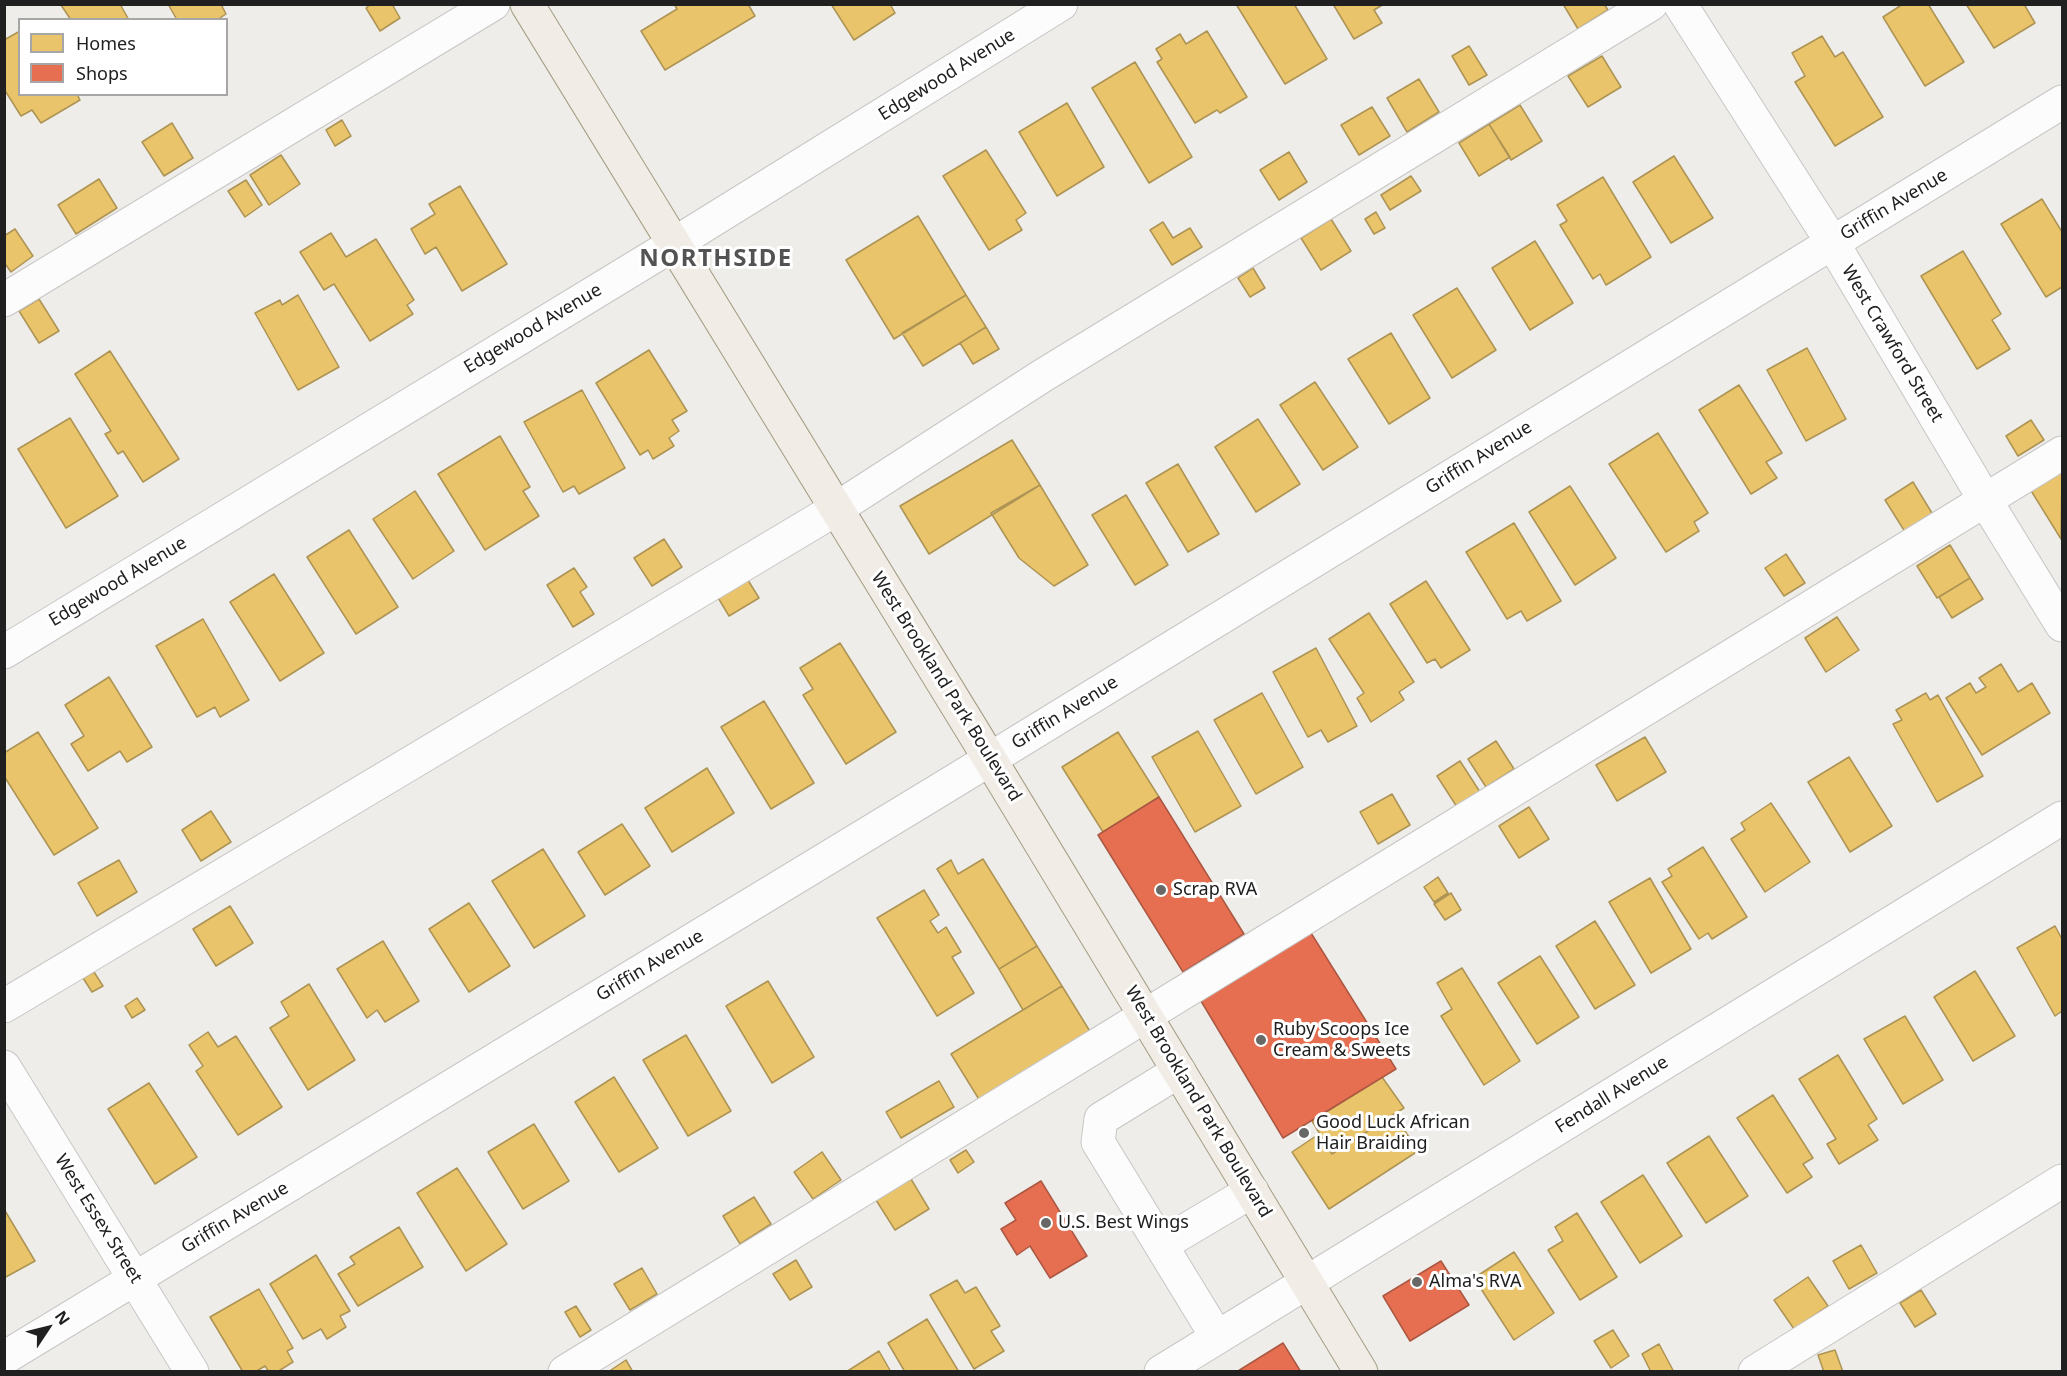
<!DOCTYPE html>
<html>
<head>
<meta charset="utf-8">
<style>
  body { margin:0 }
  #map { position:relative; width:2067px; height:1376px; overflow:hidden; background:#eeede9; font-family:"Noto Sans",sans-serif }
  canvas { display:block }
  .frame { position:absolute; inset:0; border:6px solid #202020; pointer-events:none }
  .legend { position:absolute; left:18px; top:18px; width:210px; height:78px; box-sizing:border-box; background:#fff; border:2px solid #a6a6a6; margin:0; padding:8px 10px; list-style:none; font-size:18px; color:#202020 }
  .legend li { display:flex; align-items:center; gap:12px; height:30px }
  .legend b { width:30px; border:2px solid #a6a6a6 }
  .north { position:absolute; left:18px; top:1298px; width:60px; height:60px; -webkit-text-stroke:4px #fff; paint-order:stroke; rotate:55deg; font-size:16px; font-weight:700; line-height:24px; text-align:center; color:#202020 }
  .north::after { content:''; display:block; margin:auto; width:21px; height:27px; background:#202020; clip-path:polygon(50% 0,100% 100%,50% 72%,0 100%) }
</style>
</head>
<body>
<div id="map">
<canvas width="2067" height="1376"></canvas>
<div class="frame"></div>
<ul class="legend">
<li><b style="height:16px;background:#e9c46a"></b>Homes</li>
<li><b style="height:16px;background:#e76f51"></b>Shops</li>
</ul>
<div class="north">N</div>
</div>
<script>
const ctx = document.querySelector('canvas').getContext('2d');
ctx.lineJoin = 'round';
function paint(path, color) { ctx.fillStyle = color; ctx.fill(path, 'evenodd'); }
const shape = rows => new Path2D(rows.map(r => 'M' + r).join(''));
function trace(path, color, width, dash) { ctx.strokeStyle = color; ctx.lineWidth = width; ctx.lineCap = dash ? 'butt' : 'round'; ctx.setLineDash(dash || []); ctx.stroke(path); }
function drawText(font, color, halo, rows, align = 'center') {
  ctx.font = font + ' "Noto Sans",sans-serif'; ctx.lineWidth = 6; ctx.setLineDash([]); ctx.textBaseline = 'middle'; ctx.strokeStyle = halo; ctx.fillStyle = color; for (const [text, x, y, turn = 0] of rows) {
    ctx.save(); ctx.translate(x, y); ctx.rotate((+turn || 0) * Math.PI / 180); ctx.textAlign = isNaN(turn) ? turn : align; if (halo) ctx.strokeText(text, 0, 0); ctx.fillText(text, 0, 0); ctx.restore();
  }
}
const homes = shape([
  [120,4,129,20,71,20,61,5,120,4],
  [168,4,221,4,226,14,217,20,177,20,168,4],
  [371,4,392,4,400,18,380,31,366,8,371,4],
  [674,4,748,4,755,16,665,70,641,31,677,9,674,4],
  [831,4,890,4,895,13,854,40,831,4],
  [1236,4,1294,4,1327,59,1285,84,1236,4],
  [1333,4,1384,4,1374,10,1382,23,1354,39,1333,4],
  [1563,4,1604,4,1608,10,1578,29,1563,4],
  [1903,4,1928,4,1964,62,1925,86,1883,17,1903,4],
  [1966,4,2024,4,2035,23,1994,48,1966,4],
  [20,31,20,94,77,94,80,100,41,123,32,110,21,116,4,89,4,40,20,31],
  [1207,31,1247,97,1220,113,1217,110,1195,123,1157,62,1162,59,1156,49,1180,34,1186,44,1207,31],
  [1822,36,1835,57,1843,52,1883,117,1835,146,1795,82,1805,76,1792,53,1822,36],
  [1469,46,1487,75,1469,85,1452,56,1469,46],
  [1602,56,1621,87,1588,107,1568,76,1602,56],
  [1135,62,1192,157,1149,183,1092,88,1135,62],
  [1419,79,1439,112,1407,132,1387,98,1419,79],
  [1067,103,1104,167,1057,196,1019,132,1067,103],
  [1520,105,1542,141,1511,160,1489,124,1520,105],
  [1372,107,1390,136,1359,155,1341,125,1372,107],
  [342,120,351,136,335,146,326,130,342,120],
  [172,123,193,158,164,176,142,142,172,123],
  [1489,124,1510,157,1479,176,1459,143,1489,124],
  [986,150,1026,213,1016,220,1022,230,989,250,943,176,986,150],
  [1289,152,1307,182,1279,200,1260,170,1289,152],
  [281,155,300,184,269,205,250,175,281,155],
  [1674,156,1713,218,1671,243,1633,182,1674,156],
  [1411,176,1421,191,1390,210,1381,195,1411,176],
  [1603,177,1651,257,1606,285,1600,274,1593,279,1560,225,1567,221,1557,205,1603,177],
  [99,179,117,208,76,234,58,205,99,179],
  [246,180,262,205,245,217,228,191,246,180],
  [460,186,507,264,462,291,436,247,425,254,411,229,435,214,429,204,460,186],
  [2042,199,2062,232,2062,287,2046,297,2001,224,2042,199],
  [1376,212,1385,228,1374,234,1365,219,1376,212],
  [918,216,966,295,894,339,846,260,918,216],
  [1331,219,1351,251,1321,270,1301,238,1331,219],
  [1163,222,1173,238,1190,228,1202,247,1172,265,1150,230,1163,222],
  [15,229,33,256,11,272,6,265,4,266,4,236,15,229],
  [331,233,346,257,376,239,414,300,407,305,413,314,370,341,334,284,324,290,300,252,331,233],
  [1535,241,1573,303,1530,330,1492,268,1535,241],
  [1963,251,2001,314,1992,320,2010,349,1977,369,1921,276,1963,251],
  [1253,268,1265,288,1250,297,1238,278,1253,268],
  [1457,288,1496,350,1452,378,1413,315,1457,288],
  [298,295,339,367,298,390,255,313,280,300,282,305,298,295],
  [966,295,986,327,923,366,902,333,966,295],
  [39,299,59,331,39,343,19,311,39,299],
  [986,327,999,349,973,364,960,343,986,327],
  [1391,333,1430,398,1389,424,1348,359,1391,333],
  [1807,348,1846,419,1806,441,1767,370,1807,348],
  [649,350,687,411,672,420,679,431,669,438,674,446,653,459,648,450,640,455,596,383,649,350],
  [110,351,179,459,143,482,123,451,118,454,105,434,111,431,75,374,110,351],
  [1315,382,1358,447,1323,470,1280,405,1315,382],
  [1739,385,1782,453,1766,462,1777,478,1751,494,1699,410,1739,385],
  [582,390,625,468,579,494,574,486,563,492,524,422,582,390],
  [70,418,118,496,66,528,18,449,70,418],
  [1258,419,1300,484,1256,512,1215,447,1258,419],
  [2031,420,2044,440,2018,456,2006,436,2031,420],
  [1658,433,1708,513,1694,522,1699,531,1666,552,1609,464,1658,433],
  [500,436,530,487,523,491,539,516,485,550,438,474,500,436],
  [1012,440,1040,485,929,554,900,506,1012,440],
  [1178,464,1219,534,1188,552,1146,483,1178,464],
  [2061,471,2062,473,2061,539,2030,489,2061,471],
  [1913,482,1935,518,1907,535,1885,500,1913,482],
  [1040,485,1088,565,1054,586,1019,558,991,513,1040,485],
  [1570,486,1616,558,1575,585,1529,512,1570,486],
  [415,491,454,551,413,579,373,519,415,491],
  [1126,495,1168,565,1135,585,1092,515,1126,495],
  [1514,523,1561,601,1527,621,1521,611,1507,619,1466,552,1514,523],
  [349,530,398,607,356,634,307,557,349,530],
  [664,539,682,567,652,586,634,558,664,539],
  [1950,545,1970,578,1937,598,1917,566,1950,545],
  [1786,554,1805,583,1784,596,1765,568,1786,554],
  [574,568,587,587,580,592,594,614,573,627,547,585,574,568],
  [743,572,759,598,729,616,714,591,743,572],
  [274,574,324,653,280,681,230,602,274,574],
  [1970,578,1983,599,1952,618,1939,597,1970,578],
  [1426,581,1470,650,1441,668,1435,659,1427,663,1390,604,1426,581],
  [1369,613,1414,682,1399,692,1404,700,1371,722,1357,698,1364,693,1329,639,1369,613],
  [1837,617,1859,650,1826,672,1805,638,1837,617],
  [203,619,249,700,220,717,215,707,197,717,156,646,203,619],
  [840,643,896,732,846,764,803,695,813,689,800,668,840,643],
  [1316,648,1357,726,1328,742,1321,730,1308,737,1273,672,1316,648],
  [2001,664,2018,692,2032,683,2050,713,1982,755,1946,698,1970,683,1976,693,1986,687,1979,678,2001,664],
  [109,677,152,747,127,762,120,751,88,771,71,744,84,736,65,705,109,677],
  [1262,693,1303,767,1256,794,1214,720,1262,693],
  [1926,693,1930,700,1938,695,1983,776,1937,802,1893,724,1902,720,1896,710,1926,693],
  [764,701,814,783,771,809,721,727,764,701],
  [1198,731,1241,806,1195,832,1152,757,1198,731],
  [38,732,98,828,54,855,4,776,4,753,38,732],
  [1118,732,1159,797,1103,832,1062,767,1118,732],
  [1645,737,1666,772,1617,801,1596,765,1645,737],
  [1496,741,1514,769,1486,787,1468,759,1496,741],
  [1849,757,1892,826,1850,852,1808,782,1849,757],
  [1460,761,1480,792,1457,807,1437,776,1460,761],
  [707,768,734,813,672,852,645,808,707,768],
  [1392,794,1410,825,1378,844,1360,812,1392,794],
  [1771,803,1810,862,1765,892,1731,839,1745,830,1741,823,1771,803],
  [1529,807,1549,839,1519,858,1499,826,1529,807],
  [211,811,231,842,201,861,182,830,211,811],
  [622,824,650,866,605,895,578,852,622,824],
  [1703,847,1747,917,1712,939,1708,933,1699,939,1662,882,1672,876,1668,869,1703,847],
  [543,849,585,916,534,948,492,881,543,849],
  [983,859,1037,946,999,969,937,869,951,860,958,874,983,859],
  [119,860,137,892,97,916,78,883,119,860],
  [1438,877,1448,893,1434,902,1424,887,1438,877],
  [1650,878,1691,949,1651,973,1609,902,1650,878],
  [924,890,939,915,930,921,938,933,946,927,961,952,952,957,974,993,937,1016,877,918,924,890],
  [1451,893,1461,910,1445,920,1434,904,1451,893],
  [469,903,510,966,469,992,429,929,469,903],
  [230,906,253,943,216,966,193,929,230,906],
  [1595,921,1635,985,1595,1009,1556,946,1595,921],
  [2055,926,2062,939,2062,1011,2055,1016,2017,948,2055,926],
  [383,941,419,1001,385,1022,377,1010,367,1018,337,969,383,941],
  [1037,946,1062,986,1023,1010,999,969,1037,946],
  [1540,956,1579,1017,1537,1044,1498,983,1540,956],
  [1462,968,1520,1061,1484,1085,1441,1016,1452,1009,1437,983,1462,968],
  [1975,971,2015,1036,1973,1061,1934,997,1975,971],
  [94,972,103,986,92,992,83,978,94,972],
  [768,981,814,1057,772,1083,726,1006,768,981],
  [309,984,355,1060,308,1090,270,1028,289,1016,281,1002,309,984],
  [1062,986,1091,1033,980,1101,951,1054,1062,986],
  [137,998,145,1010,132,1018,125,1006,137,998],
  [1905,1016,1943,1080,1903,1104,1864,1039,1905,1016],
  [208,1032,218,1047,236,1036,282,1107,238,1135,196,1071,203,1066,189,1045,208,1032],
  [686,1035,731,1111,688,1136,643,1060,686,1035],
  [1838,1055,1877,1119,1868,1125,1878,1140,1839,1164,1827,1144,1836,1139,1799,1079,1838,1055],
  [614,1077,658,1148,619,1172,575,1102,614,1077],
  [1382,1077,1404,1108,1332,1154,1312,1121,1382,1077],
  [939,1081,954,1107,901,1138,886,1112,939,1081],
  [149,1083,197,1157,155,1184,108,1109,149,1083],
  [1773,1095,1813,1158,1803,1164,1812,1177,1787,1193,1737,1118,1773,1095],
  [1394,1114,1418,1151,1329,1209,1292,1152,1319,1134,1332,1154,1394,1114],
  [534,1124,569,1181,523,1209,488,1152,534,1124],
  [1709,1136,1748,1196,1706,1223,1667,1163,1709,1136],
  [966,1150,974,1162,958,1173,950,1160,966,1150],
  [822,1152,841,1180,813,1199,794,1172,822,1152],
  [457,1168,507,1244,466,1271,417,1193,457,1168],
  [1643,1175,1682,1236,1640,1263,1601,1202,1643,1175],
  [911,1179,929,1209,895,1230,876,1200,911,1179],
  [754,1197,771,1224,740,1244,723,1216,754,1197],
  [4,1209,35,1261,4,1278,4,1209],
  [1577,1213,1617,1277,1580,1300,1548,1250,1563,1241,1555,1227,1577,1213],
  [399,1227,423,1267,358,1306,338,1274,355,1264,350,1257,399,1227],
  [1861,1245,1877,1273,1849,1289,1833,1261,1861,1245],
  [1514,1252,1554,1313,1514,1340,1474,1278,1514,1252],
  [316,1255,350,1311,340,1316,346,1327,327,1339,321,1329,303,1339,270,1284,316,1255],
  [796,1260,812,1287,790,1300,773,1274,796,1260],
  [642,1268,657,1294,630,1310,614,1284,642,1268],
  [1808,1277,1828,1306,1794,1329,1774,1300,1808,1277],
  [957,1280,965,1293,976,1287,1000,1326,991,1331,1004,1351,974,1369,930,1295,957,1280],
  [259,1289,293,1348,287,1351,293,1362,277,1372,269,1372,265,1366,255,1372,243,1372,210,1317,259,1289],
  [1921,1290,1936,1314,1915,1327,1900,1303,1921,1290],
  [576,1306,591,1330,580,1337,565,1312,576,1306],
  [927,1319,959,1372,905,1372,888,1343,927,1319],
  [1613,1330,1629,1356,1611,1368,1594,1341,1613,1330],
  [1659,1344,1674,1372,1651,1372,1642,1354,1659,1344],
  [1835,1350,1843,1372,1824,1372,1818,1355,1835,1350],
  [879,1351,891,1372,846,1372,879,1351],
  [626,1360,633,1372,608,1372,626,1360]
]);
paint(homes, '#e9c46a');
trace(homes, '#ad9354', 1.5);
const shops = shape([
  [1159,797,1244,934,1183,972,1098,835,1159,797],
  [1311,933,1396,1069,1283,1138,1201,1001,1311,933],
  [1041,1181,1087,1256,1050,1278,1030,1246,1017,1255,1001,1229,1016,1220,1005,1203,1041,1181],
  [1441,1261,1469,1305,1410,1341,1383,1296,1441,1261],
  [1283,1343,1301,1372,1237,1372,1238,1371,1283,1343]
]);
paint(shops, '#e76f51');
trace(shops, '#ab5742', 1.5);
const minor = shape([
  [1680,4,1832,242,1985,500,2062,625],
  [4,300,493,4],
  [4,652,674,244,1061,4],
  [4,1006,836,509,1042,376,1651,4],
  [4,1067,192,1372],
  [1179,1071,1101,1119,1098,1142,1217,1337],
  [1161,1245,1252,1191],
  [4,1358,951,783,2062,102],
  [565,1372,2062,453],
  [1161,1372,2062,818],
  [1755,1372,2062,1181]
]);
const major = shape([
  [527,4,974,733,1361,1372]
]);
trace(minor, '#c7c6c5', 35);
trace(major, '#a59d85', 35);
trace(minor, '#fcfcfc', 33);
trace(major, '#f1ede6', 33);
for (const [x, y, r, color] of [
  [1161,890,6,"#686866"],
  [1261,1040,6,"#686866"],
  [1304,1133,6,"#686866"],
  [1046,1223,6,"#686866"],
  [1417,1282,6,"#686866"]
]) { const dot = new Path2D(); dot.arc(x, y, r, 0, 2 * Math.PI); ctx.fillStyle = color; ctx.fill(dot); trace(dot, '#fff', 2); }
drawText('18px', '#202020', '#fff', [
  ["Edgewood Avenue",947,75,-32],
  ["Griffin Avenue",1894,205,-31],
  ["Edgewood Avenue",533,329,-31],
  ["West Crawford Street",1892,344,59],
  ["Griffin Avenue",1479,458,-32],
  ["Edgewood Avenue",118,582,-31],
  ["West Brookland Park Boulevard",946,687,58],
  ["Griffin Avenue",1065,713,-32],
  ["Griffin Avenue",650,966,-31],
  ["Fendall Avenue",1612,1095,-32],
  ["West Brookland Park Boulevard",1198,1102,59],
  ["Griffin Avenue",235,1218,-31],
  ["West Essex Street",98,1219,58]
]);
drawText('18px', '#202020', '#fff', [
  ["Scrap RVA",1173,890],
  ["Ruby Scoops Ice",1273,1030],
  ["Cream & Sweets",1273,1051],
  ["Good Luck African",1316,1123],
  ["Hair Braiding",1316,1144],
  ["U.S. Best Wings",1058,1223],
  ["Alma's RVA",1429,1282]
], 'left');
ctx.letterSpacing = '1.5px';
drawText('bold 24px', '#535353', '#fff', [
  ["NORTHSIDE",716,259]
]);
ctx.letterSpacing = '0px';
</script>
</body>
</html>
